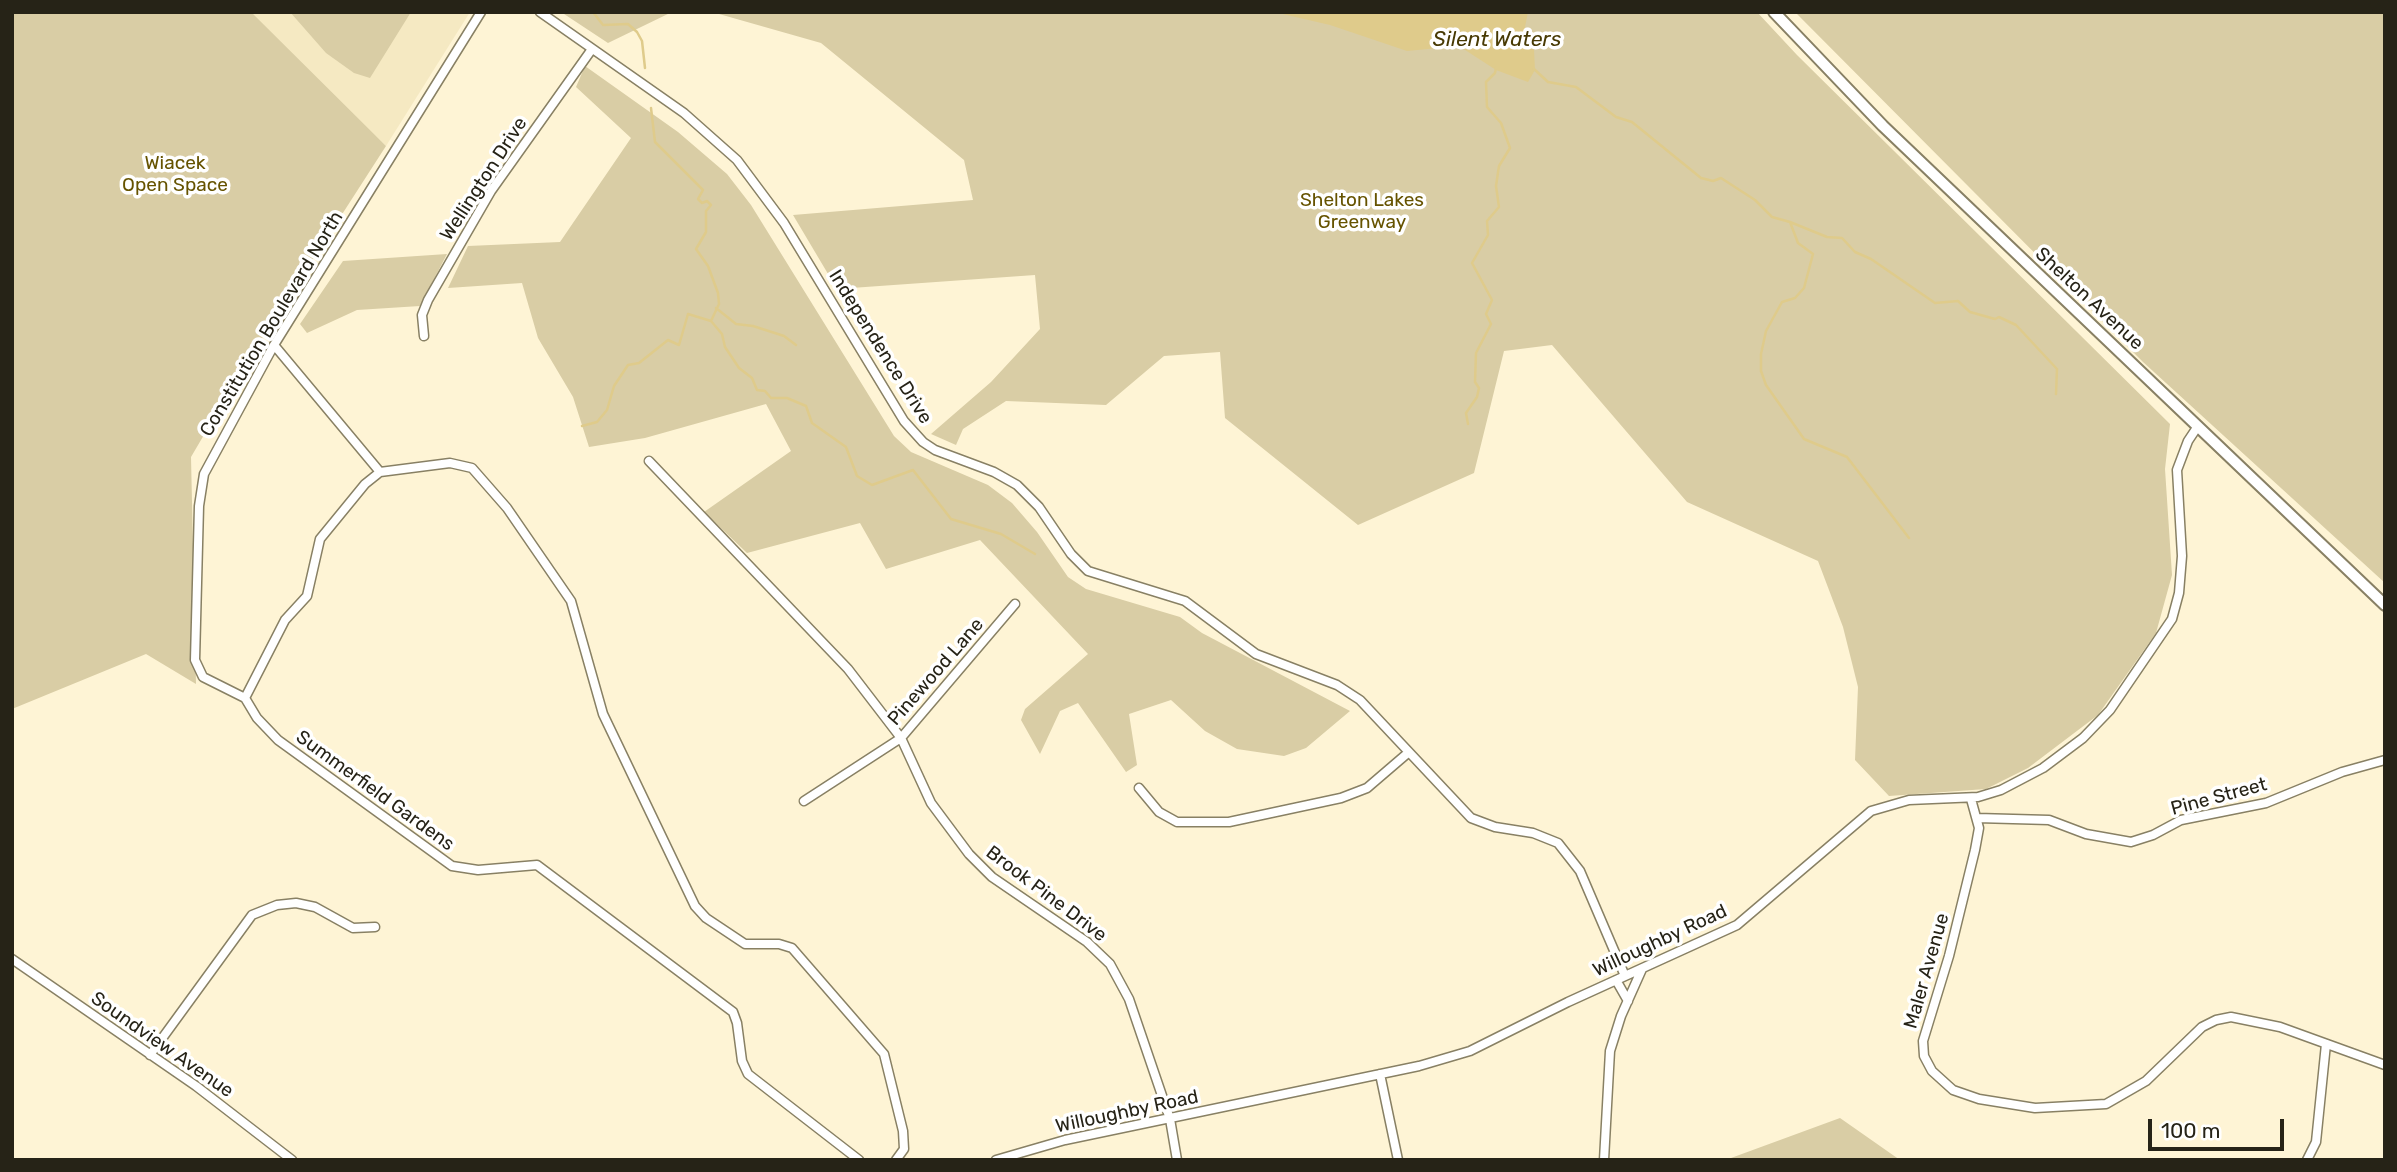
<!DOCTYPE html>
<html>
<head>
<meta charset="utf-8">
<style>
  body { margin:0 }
  #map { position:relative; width:2397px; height:1172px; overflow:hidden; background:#fef4d5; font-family:Rubik,sans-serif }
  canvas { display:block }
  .frame { position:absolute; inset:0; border:14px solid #262317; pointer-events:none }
  .scale { position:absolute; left:2148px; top:1119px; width:136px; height:32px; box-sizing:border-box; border:4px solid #262317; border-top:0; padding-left:9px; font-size:21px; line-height:24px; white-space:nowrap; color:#262317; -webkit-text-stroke:5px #fff; paint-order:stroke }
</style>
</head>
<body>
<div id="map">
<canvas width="2397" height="1172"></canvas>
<div class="frame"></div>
<div class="scale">100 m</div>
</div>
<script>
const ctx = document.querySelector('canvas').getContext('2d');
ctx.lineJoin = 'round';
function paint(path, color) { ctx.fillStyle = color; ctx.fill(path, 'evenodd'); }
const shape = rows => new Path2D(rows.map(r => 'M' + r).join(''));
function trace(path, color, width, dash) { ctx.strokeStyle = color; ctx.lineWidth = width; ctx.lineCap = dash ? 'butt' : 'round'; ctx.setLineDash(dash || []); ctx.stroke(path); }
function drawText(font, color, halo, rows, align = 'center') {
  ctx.font = font + ' Rubik,sans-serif'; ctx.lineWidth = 7; ctx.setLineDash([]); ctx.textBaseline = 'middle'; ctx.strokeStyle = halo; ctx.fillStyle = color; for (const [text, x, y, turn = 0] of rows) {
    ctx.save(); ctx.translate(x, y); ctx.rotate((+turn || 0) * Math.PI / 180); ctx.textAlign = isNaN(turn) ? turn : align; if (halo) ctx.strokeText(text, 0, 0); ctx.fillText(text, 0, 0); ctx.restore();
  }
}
paint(shape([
  [244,12,470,12,386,146]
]), '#f5e9c2');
paint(shape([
  [12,12,251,12,386,146,245,365,191,457,196,684,146,654,12,709],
  [290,12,411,12,370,78,354,73,326,53],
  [561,12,672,12,608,43],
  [712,12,1757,12,1797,55,2170,424,2165,469,2172,575,2156,633,2098,715,2028,768,1986,789,1889,796,1855,760,1858,687,1843,627,1818,561,1687,502,1552,345,1504,351,1474,473,1358,525,1225,418,1220,352,1164,356,1106,405,1006,401,963,429,956,445,931,434,991,382,1040,329,1035,275,837,289,793,215,973,200,964,160,821,43],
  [1795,12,2385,12,2385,583,2143,362],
  [585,66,678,132,727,174,751,205,894,436,911,452,988,485,1012,503,1037,532,1068,577,1086,589,1180,617,1202,633,1350,711,1306,748,1284,756,1237,749,1205,731,1171,700,1129,714,1137,765,1126,772,1078,703,1060,711,1040,754,1021,720,1025,709,1088,654,980,540,886,569,860,523,747,553,704,512,791,451,766,404,645,438,589,447,573,397,538,338,522,283,448,288,468,246,560,242,631,138,576,87],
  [447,254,420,306,357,310,307,333,300,324,343,261],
  [1840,1118,1900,1160,1731,1158]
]), '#d9cda5');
paint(shape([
  [1274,12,1528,12,1524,32,1534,50,1535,70,1528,82,1496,70,1459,46,1407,51,1330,25]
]), '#dfcb8b');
trace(shape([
  [593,12,603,25,628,24,637,32,642,41,645,68],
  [1534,69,1548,82,1576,87,1616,117,1632,122,1701,178,1713,181,1721,178,1755,200,1772,217,1790,222,1798,243,1813,254,1804,288,1795,298,1782,302,1766,331,1761,354,1761,371,1766,385,1804,439,1847,457,1909,538],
  [651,108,655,142,703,190,698,199,702,203,707,201,711,205,706,211,706,232,696,249,708,266,718,293,719,304,711,321,722,334,725,347,739,368,752,378,757,390,765,391,771,398,787,398,806,406,812,423,846,447,857,476,872,485,913,470,951,519,1001,534,1035,554],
  [1790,222,1827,237,1842,238,1855,252,1871,259,1935,303,1958,301,1970,312,1995,319,1999,317,2016,325,2057,369,2056,394],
  [716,308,736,324,753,326,784,336,796,345],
  [1468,424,1466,413,1477,397,1479,388,1475,382,1476,353,1491,324,1486,314,1492,300,1472,263,1488,235,1487,221,1499,207,1496,186,1499,166,1510,148,1501,123,1487,107,1486,82,1495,73,1496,68],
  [582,426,597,422,607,410,614,386,628,365,639,363,668,340,679,345,688,314,711,321]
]), '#dfcb8b', 2.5);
const minor = shape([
  [540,12,684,113,737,160,784,223,904,421,923,442,935,450,994,472,1017,485,1039,507,1071,554,1088,571,1185,601,1256,654,1337,685,1360,700,1471,818,1495,827,1533,833,1558,843,1580,871,1625,976],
  [424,336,422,315,428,300,491,191,592,49],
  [274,345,380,472],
  [649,461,848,669,901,738,931,803,969,854,992,877,1087,942,1110,964,1129,999,1170,1119,1177,1160],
  [245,698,285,620,307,596,320,539,365,484,380,472,450,463,472,468,507,508,571,601,603,714,695,906,706,918,745,944,779,944,792,948,884,1054,903,1131,904,1149,896,1160],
  [245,698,257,718,278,740,452,866,478,870,537,865,733,1012,737,1023,742,1061,748,1074,859,1160],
  [245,698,203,677,195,660,199,506,204,474,274,345,481,12],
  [1139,788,1159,812,1177,822,1229,822,1341,798,1367,788,1409,752],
  [1971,799,1979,828,1975,850,1949,956,1923,1041,1924,1056,1932,1071,1953,1090,1979,1099,2035,1108,2106,1104,2146,1081,2202,1027,2216,1020,2231,1017,2280,1027,2385,1065],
  [804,801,901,738,1015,604],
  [1977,818,2049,820,2086,834,2131,842,2153,835,2181,820,2266,803,2342,772,2385,760],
  [12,959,196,1086,292,1160],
  [1616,980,1628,1001],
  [150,1055,252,915,277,905,296,903,315,907,353,928,375,927],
  [1380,1074,1398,1160],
  [996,1160,1065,1140,1419,1066,1470,1051,1568,1002,1737,925,1871,811,1909,800,1978,797,2001,790,2043,768,2083,738,2110,710,2172,619,2179,593,2182,556,2177,470,2188,441,2198,426],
  [1604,1160,1610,1051,1621,1016,1642,969],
  [2307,1160,2316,1142,2326,1044]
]);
const secondary = shape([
  [1774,12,1883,126,2385,605]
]);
trace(minor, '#888064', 11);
trace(secondary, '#888064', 14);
trace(minor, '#fff', 8);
trace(secondary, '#fff', 10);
drawText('19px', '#665300', '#fff', [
  ["Wiacek",175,164],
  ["Open Space",175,186],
  ["Shelton Lakes",1362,201],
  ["Greenway",1362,223]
]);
drawText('19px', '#262317', '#fff', [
  ["Wellington Drive",484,179,-57],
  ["Shelton Avenue",2089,299,43],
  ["Constitution Boulevard North",272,324,-59],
  ["Independence Drive",880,347,58],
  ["Pinewood Lane",936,672,-49],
  ["Summerfield Gardens",375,791,36],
  ["Pine Street",2219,797,-15],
  ["Brook Pine Drive",1046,894,37],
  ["Willoughby Road",1660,941,-25],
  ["Maler Avenue",1927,971,-74],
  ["Soundview Avenue",162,1045,35],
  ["Willoughby Road",1127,1112,-12]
]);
drawText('italic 21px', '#483a04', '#fff', [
  ["Silent Waters",1497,40]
]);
</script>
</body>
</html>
